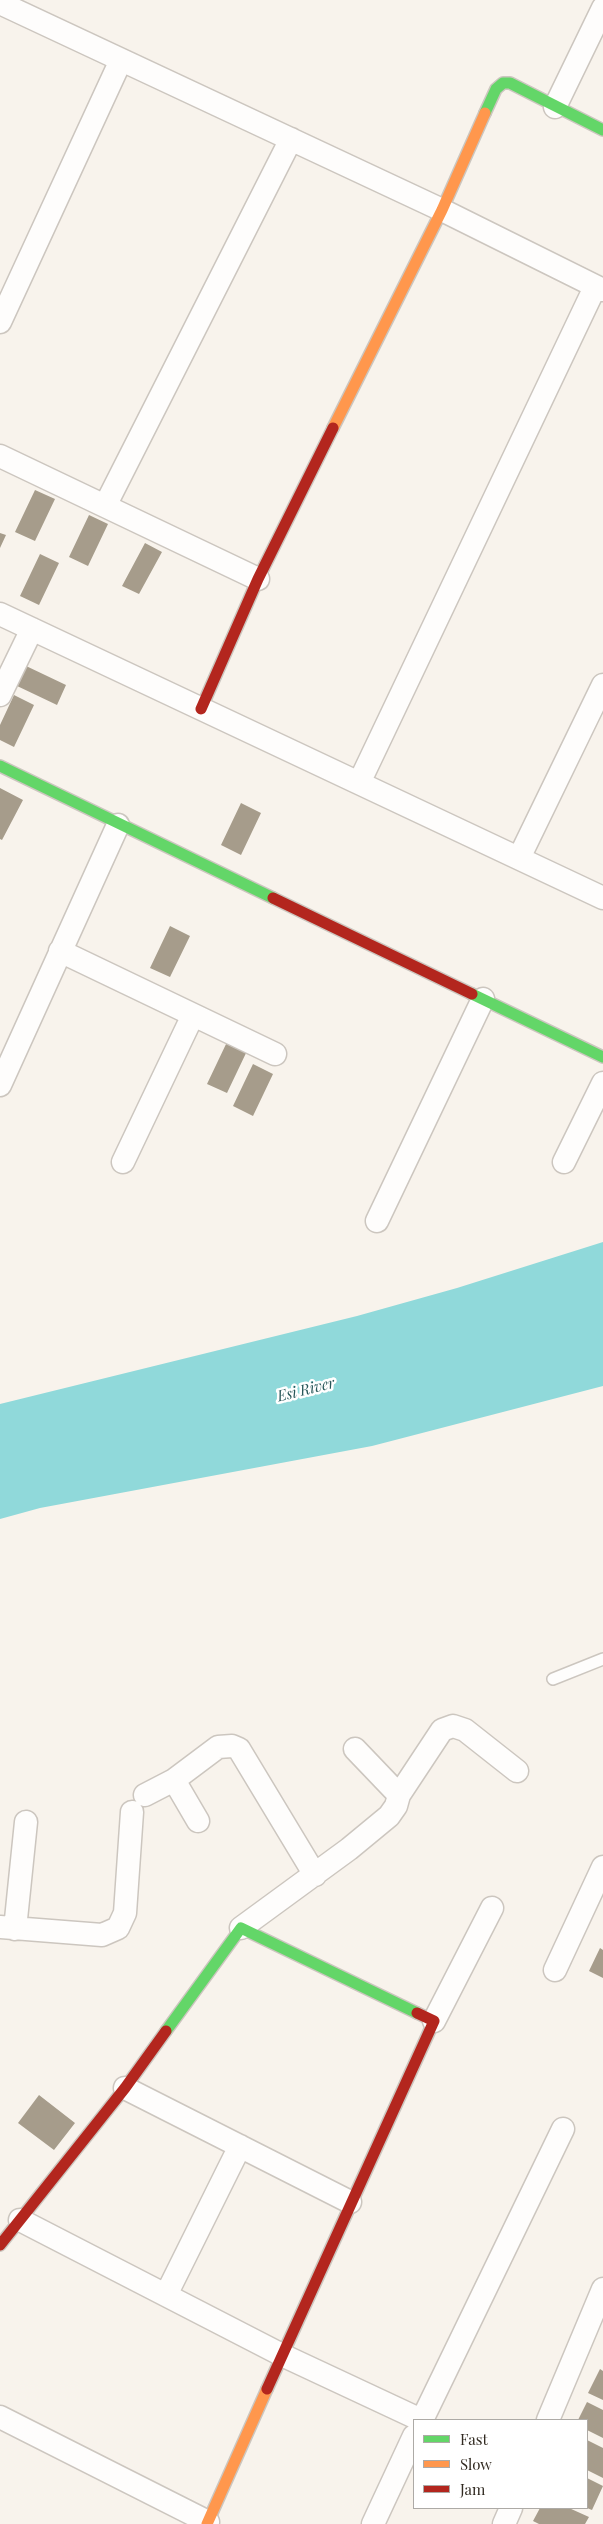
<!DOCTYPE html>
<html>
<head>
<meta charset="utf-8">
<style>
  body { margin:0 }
  #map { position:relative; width:603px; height:2524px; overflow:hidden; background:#f8f3ec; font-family:"Playfair Display",serif }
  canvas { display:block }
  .legend { position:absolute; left:413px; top:2419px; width:175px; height:90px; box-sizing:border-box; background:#fff; border:1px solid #adaaa6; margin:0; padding:6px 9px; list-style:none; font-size:15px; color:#312a21 }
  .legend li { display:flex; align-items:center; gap:10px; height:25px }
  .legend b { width:25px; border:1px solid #adaaa6 }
</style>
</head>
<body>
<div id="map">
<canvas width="603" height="2524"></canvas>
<ul class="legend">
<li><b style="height:6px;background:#63d668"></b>Fast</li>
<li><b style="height:6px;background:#ff974d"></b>Slow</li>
<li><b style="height:6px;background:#b3261e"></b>Jam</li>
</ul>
</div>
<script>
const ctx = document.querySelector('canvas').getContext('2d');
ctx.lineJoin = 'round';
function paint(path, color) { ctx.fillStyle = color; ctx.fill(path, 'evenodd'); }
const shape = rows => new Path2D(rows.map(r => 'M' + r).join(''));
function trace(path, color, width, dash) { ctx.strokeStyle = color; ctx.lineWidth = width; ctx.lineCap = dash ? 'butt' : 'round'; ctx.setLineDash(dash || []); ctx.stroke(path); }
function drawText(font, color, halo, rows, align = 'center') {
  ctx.font = font + ' "Playfair Display",serif'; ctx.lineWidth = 5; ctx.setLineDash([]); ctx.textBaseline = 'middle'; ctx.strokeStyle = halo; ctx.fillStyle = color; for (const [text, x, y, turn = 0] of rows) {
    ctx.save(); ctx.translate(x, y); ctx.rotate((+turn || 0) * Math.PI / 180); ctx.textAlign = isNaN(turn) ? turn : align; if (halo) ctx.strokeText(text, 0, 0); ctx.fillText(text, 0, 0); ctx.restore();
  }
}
paint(shape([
  [603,1242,603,1386,372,1446,40,1508,0,1519,0,1404,357,1316,457,1288]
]), '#90d9da');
paint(shape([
  [35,490,55,499,35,541,15,532],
  [89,515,108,524,88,566,69,557],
  [0,533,6,535,0,548],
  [145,543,162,552,139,594,122,586],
  [40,554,59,563,39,605,20,596],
  [24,665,66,685,57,705,15,685],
  [14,695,34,705,14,747,0,740,0,725],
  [0,788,23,800,2,840,0,839],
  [241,803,261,813,241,855,221,845],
  [170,926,190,936,170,977,150,968],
  [227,1042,247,1051,227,1093,207,1084],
  [253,1064,273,1074,253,1116,233,1106],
  [600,1948,603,1950,603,1978,589,1971],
  [39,2095,75,2123,54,2150,18,2123],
  [600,2369,603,2371,603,2400,588,2393],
  [587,2402,603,2410,603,2438,587,2430,587,2420,578,2420],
  [587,2440,603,2448,603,2478,587,2470],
  [587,2478,603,2486,592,2510,587,2508],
  [540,2508,569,2508,589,2517,585,2524,539,2524,533,2521]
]), '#a69c8b');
const lane = shape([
  [553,1679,603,1659]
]);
const street = shape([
  [0,3,442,210,603,290],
  [555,107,603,8],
  [0,322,121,60],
  [0,456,258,579],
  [105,506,291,139],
  [0,614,603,898],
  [0,695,32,629],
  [359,783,595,287],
  [519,858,603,685],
  [60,951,275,1054],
  [0,1085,118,825],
  [123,1162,193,1015],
  [564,1162,603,1083],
  [377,1221,483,999],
  [174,1780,198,1821],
  [145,1795,174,1780,218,1747,232,1746,239,1749,315,1875],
  [399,1795,442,1730,453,1726,465,1730,517,1771],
  [0,1927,102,1935,118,1928,125,1913,132,1812],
  [241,1928,349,1849,389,1816,396,1806,399,1795,355,1749],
  [15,1929,26,1822],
  [555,1970,603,1867],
  [434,2021,492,1908],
  [125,2088,350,2202],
  [20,2220,282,2355,421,2420],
  [166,2295,240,2146],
  [0,2417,208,2522],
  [422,2420,563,2129],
  [548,2420,603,2289],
  [373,2524,414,2436],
  [504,2524,511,2508]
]);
const fast = shape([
  [485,113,496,89,503,83,510,83,603,130],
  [0,766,273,898],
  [472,994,603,1057],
  [166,2031,241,1928,417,2013]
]);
const slow = shape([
  [333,428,442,210,485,113],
  [207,2524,267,2389]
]);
const jam = shape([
  [201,709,258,579,333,428],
  [273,898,472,994],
  [0,2245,125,2088,166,2031],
  [267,2389,434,2021,417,2013]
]);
trace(lane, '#ccc6bf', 14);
trace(street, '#ccc6bf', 25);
trace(fast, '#ccc6bf', 14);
trace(slow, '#ccc6bf', 14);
trace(jam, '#ccc6bf', 14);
trace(lane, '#fefdfc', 11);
trace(street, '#fefdfc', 22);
trace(fast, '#63d668', 11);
trace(slow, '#ff974d', 11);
trace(jam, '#b3261e', 11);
drawText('italic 15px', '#285759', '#fff', [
  ["Esi River",306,1390,-14]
]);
</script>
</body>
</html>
